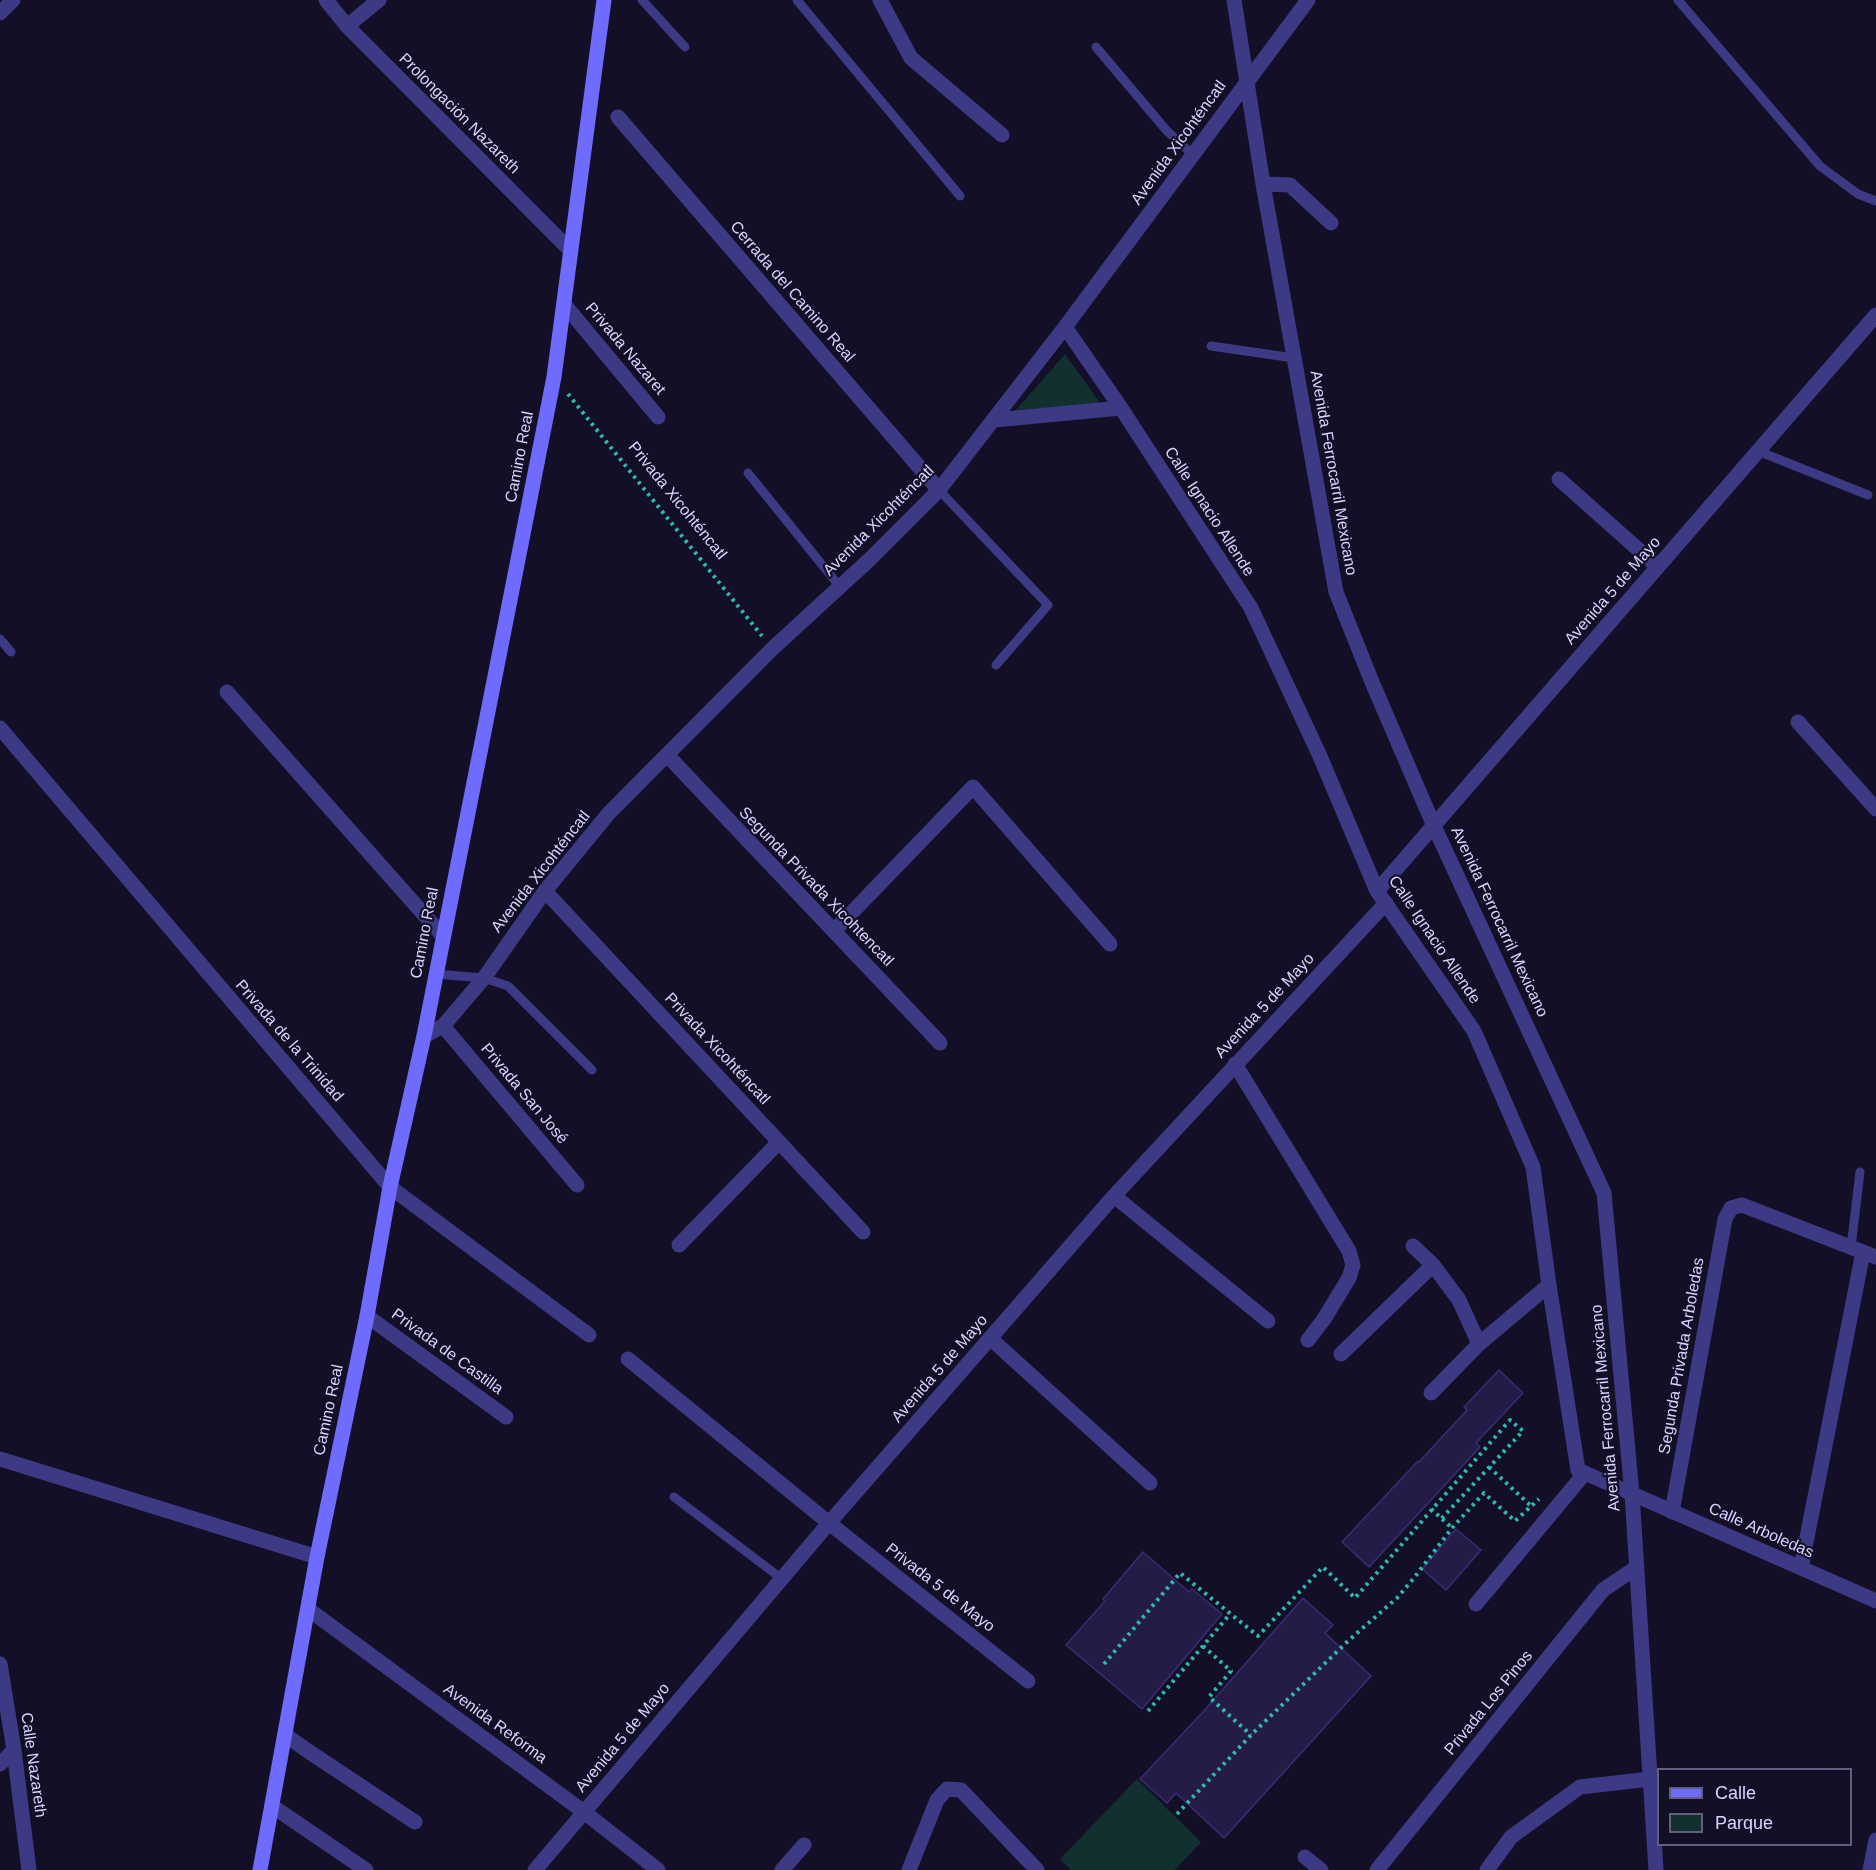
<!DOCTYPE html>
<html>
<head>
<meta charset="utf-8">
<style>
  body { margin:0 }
  #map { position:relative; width:1876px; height:1870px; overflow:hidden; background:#130f26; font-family:Arial,sans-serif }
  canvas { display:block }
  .legend { position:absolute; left:1657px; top:1768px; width:195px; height:78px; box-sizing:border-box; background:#130f26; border:2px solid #625e7d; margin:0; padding:8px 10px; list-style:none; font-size:18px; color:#d9d4ff }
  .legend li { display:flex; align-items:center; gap:12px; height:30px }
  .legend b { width:30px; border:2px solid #625e7d }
</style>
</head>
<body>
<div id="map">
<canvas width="1876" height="1870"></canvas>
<ul class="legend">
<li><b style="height:8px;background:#6f6bff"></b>Calle</li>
<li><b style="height:16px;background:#12302f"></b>Parque</li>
</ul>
</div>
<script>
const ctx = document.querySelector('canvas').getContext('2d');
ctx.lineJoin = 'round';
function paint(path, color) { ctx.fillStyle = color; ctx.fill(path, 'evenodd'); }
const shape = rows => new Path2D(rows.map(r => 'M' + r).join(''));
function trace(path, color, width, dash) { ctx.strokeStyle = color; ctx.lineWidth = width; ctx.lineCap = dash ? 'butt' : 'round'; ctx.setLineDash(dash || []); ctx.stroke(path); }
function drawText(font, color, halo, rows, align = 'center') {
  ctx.font = font + ' Arial,sans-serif'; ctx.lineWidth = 4.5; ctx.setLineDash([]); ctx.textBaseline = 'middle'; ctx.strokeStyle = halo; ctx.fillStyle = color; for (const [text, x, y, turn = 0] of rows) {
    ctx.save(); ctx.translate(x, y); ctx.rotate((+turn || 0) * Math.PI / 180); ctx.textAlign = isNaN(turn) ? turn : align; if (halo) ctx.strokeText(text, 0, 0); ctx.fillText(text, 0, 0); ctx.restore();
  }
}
paint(shape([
  [1065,354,1101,404,1016,410],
  [1137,1779,1201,1842,1175,1870,1071,1870,1060,1859]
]), '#12302f');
const building = shape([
  [1499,1370,1523,1393,1476,1443,1480,1447,1369,1567,1342,1542,1418,1461,1419,1462,1467,1410,1464,1407,1499,1370],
  [1456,1529,1481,1550,1446,1590,1422,1569,1456,1529],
  [1143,1552,1189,1592,1192,1589,1222,1614,1142,1709,1066,1645,1105,1601,1103,1599,1143,1552],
  [1303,1598,1333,1625,1325,1633,1371,1676,1224,1838,1176,1793,1167,1803,1140,1779,1202,1713,1303,1598]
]);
paint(building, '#241b47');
trace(building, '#3b2d73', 1.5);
trace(shape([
  [568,394,762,636],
  [1489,1467,1530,1505],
  [1431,1509,1452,1528],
  [1203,1646,1231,1671,1209,1697,1251,1735],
  [1104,1664,1180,1573,1258,1636,1323,1567,1355,1598,1510,1420,1523,1431,1441,1519],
  [1148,1711,1230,1614],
  [1177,1814,1251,1735,1348,1641,1397,1598,1414,1578,1452,1528,1484,1493,1515,1521,1539,1499]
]), '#2fb8b0', 4, [3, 4.5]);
trace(shape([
  [642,0,685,47],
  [797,0,960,196],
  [1678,0,1820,166,1858,194,1876,201],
  [1096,47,1167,131,1192,154],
  [1211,346,1294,358],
  [1758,451,1868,495],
  [748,473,840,587],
  [939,490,1048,605,996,665],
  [0,639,11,652],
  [435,974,484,978,508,986,592,1070],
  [1851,1247,1860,1172],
  [674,1497,782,1579]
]), '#3d3a85', 9);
trace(shape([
  [326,0,347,26,570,250],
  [880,0,911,58,1002,135],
  [1234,0,1263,184,1336,592,1372,682,1434,826,1604,1193,1632,1494,1656,1870],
  [0,13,13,0],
  [347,26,379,0],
  [618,117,939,490],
  [1263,184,1290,185,1331,223],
  [564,304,658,417],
  [1065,327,1121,408,1251,608,1319,754,1377,891,1474,1031,1533,1167,1549,1285,1578,1470,1876,1601],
  [994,420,1121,408],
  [1559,479,1658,567],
  [227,692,443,936],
  [1798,722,1876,809],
  [0,728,390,1187,589,1335],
  [667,755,940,1043],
  [545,891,863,1232],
  [1377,891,1876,315],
  [834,931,973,787,1110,944],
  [443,1026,577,1185],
  [424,1036,443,1026,484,978,545,891,609,813,772,649,869,560,939,490,1065,327,1308,0],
  [1235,1064,1349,1251,1353,1265,1349,1278,1324,1319,1308,1340],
  [1114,1196,1268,1321],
  [679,1245,779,1142],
  [1413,1246,1433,1265,1459,1300,1479,1344],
  [367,1316,506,1417],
  [991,1339,1150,1483],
  [1341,1354,1433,1265],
  [628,1359,829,1523,1028,1681],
  [1431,1393,1479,1344,1549,1285],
  [0,1459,317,1557],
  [1672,1512,1725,1219,1731,1208,1742,1205,1876,1257],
  [1801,1568,1863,1252],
  [1476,1604,1585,1473],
  [308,1609,584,1812,658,1870],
  [0,1664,14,1750,29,1870],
  [285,1735,311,1753,415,1822],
  [0,1764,14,1750],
  [272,1806,366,1870],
  [1305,1857,1321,1870],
  [535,1870,829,1523,1114,1196,1386,903],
  [782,1870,804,1845],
  [909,1870,937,1800,947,1789,961,1790,1037,1870],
  [1377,1870,1603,1590,1637,1567],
  [1487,1870,1511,1837,1580,1787,1650,1779],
  [1870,1870,1876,1840]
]), '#3d3a85', 15);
trace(shape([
  [260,1870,317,1557,367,1316,390,1187,424,1036,554,377,604,0]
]), '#6f6bff', 15);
drawText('16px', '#d9d4ff', '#130f26', [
  ["Prolongación Nazareth",459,114,45],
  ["Avenida Xicohténcatl",1179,143,-54],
  ["Cerrada del Camino Real",792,292,49],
  ["Privada Nazaret",625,349,50],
  ["Camino Real",520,457,-79],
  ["Avenida Ferrocarril Mexicano",1333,473,80],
  ["Privada Xicohténcatl",677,501,51],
  ["Calle Ignacio Allende",1209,512,57],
  ["Avenida Xicohténcatl",879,521,-45],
  ["Avenida 5 de Mayo",1613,591,-49],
  ["Avenida Xicohténcatl",541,872,-52],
  ["Segunda Privada Xicohtencatl",816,887,46],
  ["Avenida Ferrocarril Mexicano",1499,922,65],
  ["Camino Real",425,933,-79],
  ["Calle Ignacio Allende",1434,940,56],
  ["Avenida 5 de Mayo",1265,1006,-47],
  ["Privada de la Trinidad",289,1041,49],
  ["Privada Xicohténcatl",717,1049,47],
  ["Privada San José",524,1094,50],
  ["Privada de Castilla",447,1352,36],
  ["Segunda Privada Arboledas",1682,1356,-80],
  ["Avenida 5 de Mayo",940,1369,-49],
  ["Avenida Ferrocarril Mexicano",1606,1408,-95],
  ["Camino Real",329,1410,-78],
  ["Calle Arboledas",1761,1531,24],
  ["Privada 5 de Mayo",940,1588,38],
  ["Privada Los Pinos",1489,1703,-51],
  ["Avenida Reforma",495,1724,36],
  ["Avenida 5 de Mayo",623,1738,-50],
  ["Calle Nazareth",33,1765,82]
]);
</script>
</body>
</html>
